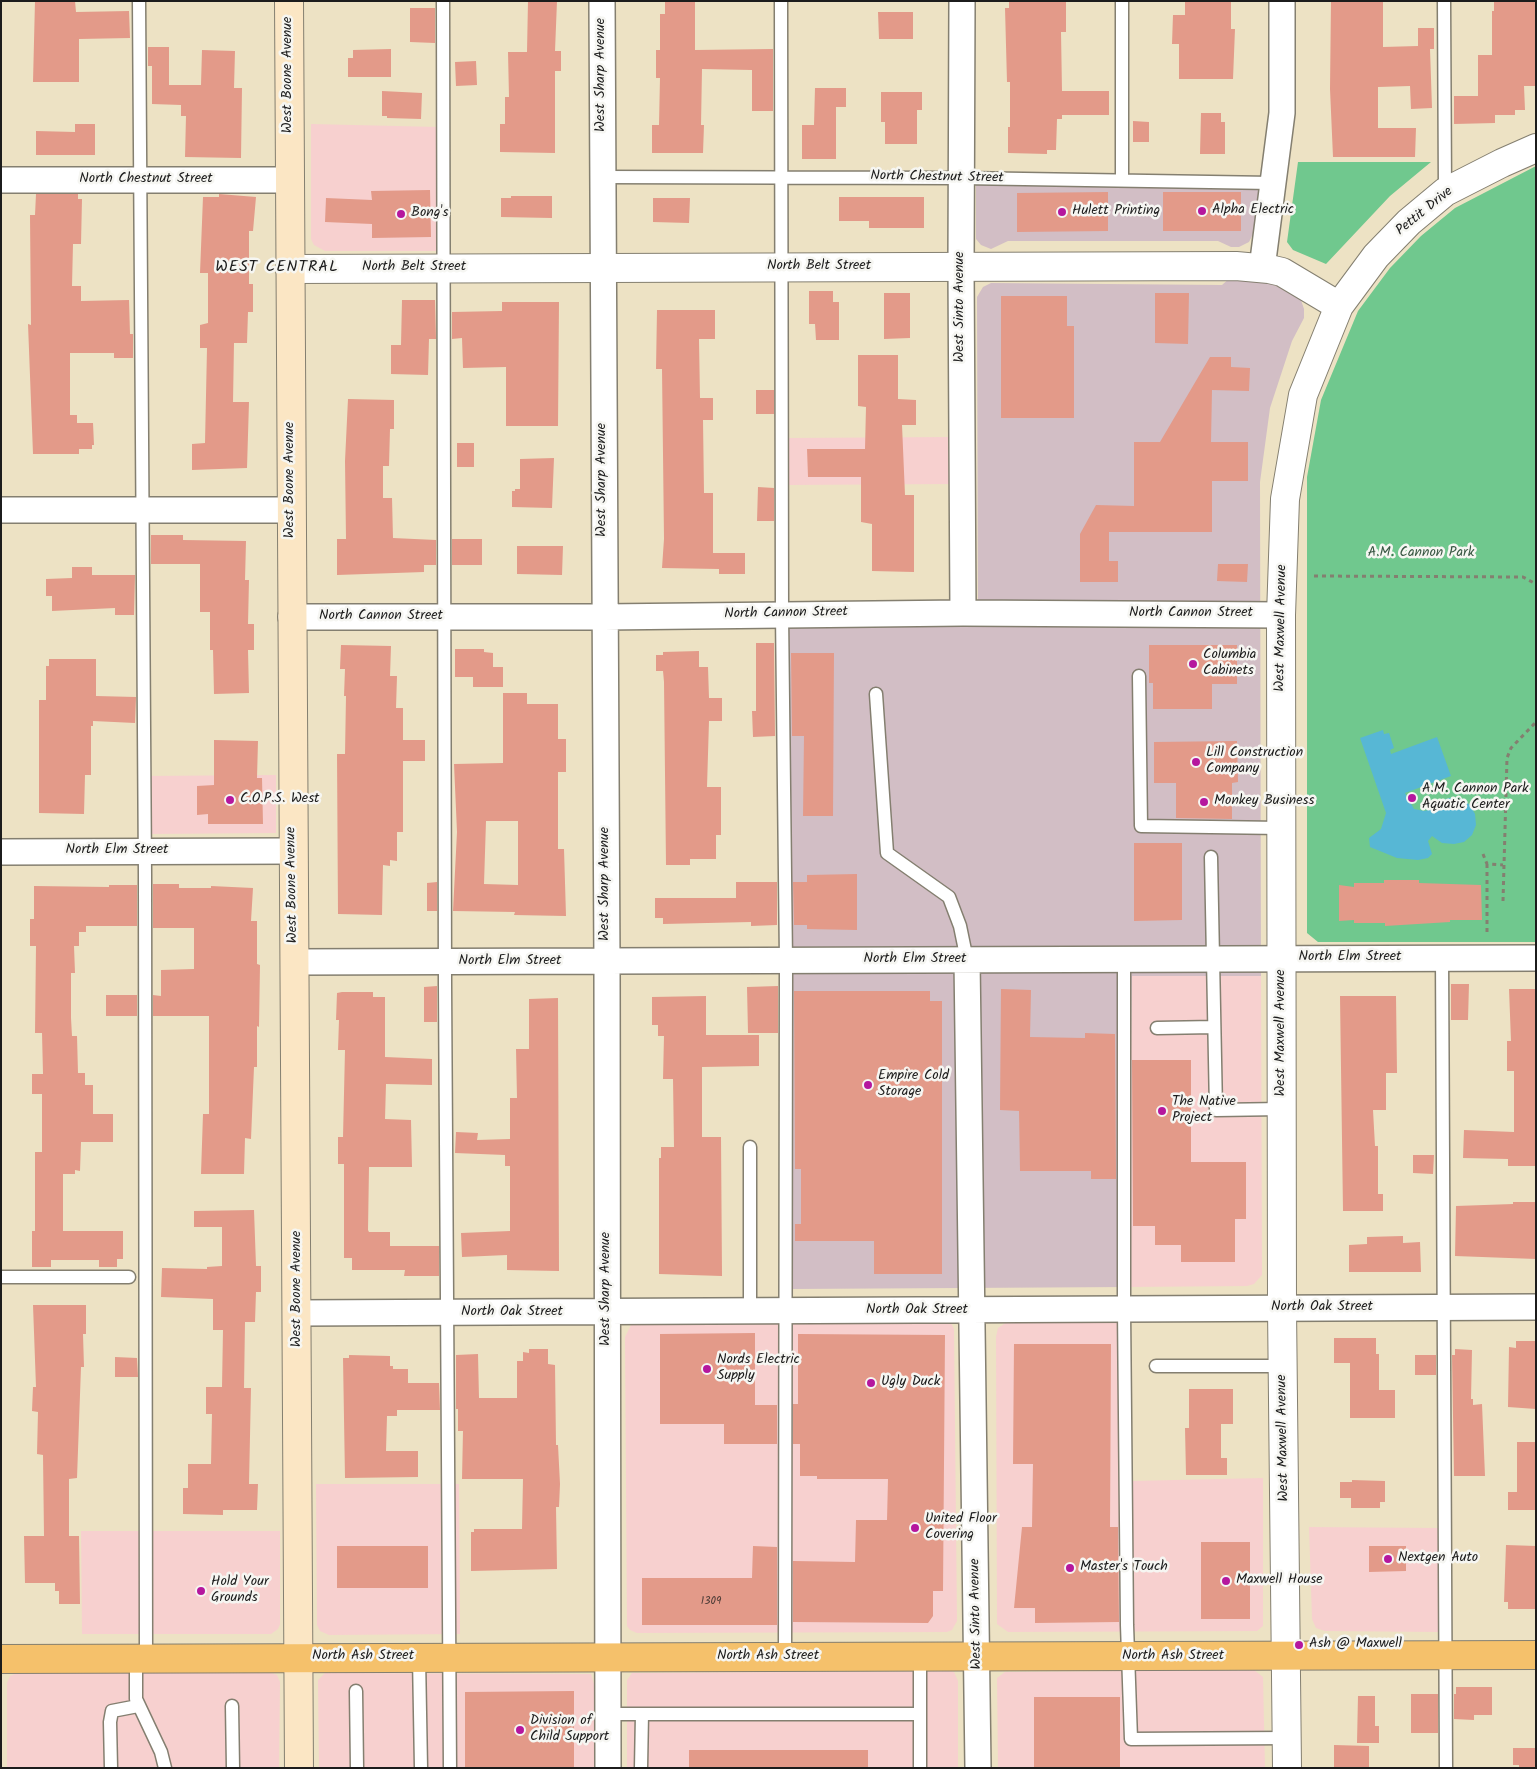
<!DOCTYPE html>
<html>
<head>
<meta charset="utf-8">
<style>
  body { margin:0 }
  #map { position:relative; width:1537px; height:1769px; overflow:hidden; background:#ede2c4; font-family:Kalam,sans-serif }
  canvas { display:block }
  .frame { position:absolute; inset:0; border:2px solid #1c1c1c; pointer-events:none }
</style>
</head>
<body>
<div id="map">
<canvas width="1537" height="1769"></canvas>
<div class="frame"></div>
</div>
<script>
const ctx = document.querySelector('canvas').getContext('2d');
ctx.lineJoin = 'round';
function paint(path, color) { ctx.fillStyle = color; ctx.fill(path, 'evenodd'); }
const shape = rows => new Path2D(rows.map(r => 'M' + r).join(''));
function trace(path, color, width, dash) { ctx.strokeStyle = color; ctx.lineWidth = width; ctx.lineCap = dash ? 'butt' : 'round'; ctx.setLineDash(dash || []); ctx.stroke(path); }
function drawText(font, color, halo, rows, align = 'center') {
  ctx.font = font + ' Kalam,sans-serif'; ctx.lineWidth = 5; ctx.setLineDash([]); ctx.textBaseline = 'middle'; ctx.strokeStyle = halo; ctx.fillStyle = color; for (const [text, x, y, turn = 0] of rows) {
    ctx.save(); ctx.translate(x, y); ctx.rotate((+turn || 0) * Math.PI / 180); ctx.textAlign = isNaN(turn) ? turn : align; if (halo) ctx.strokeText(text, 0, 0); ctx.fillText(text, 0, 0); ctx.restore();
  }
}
paint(shape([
  [311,124,439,127,439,251,325,251,314,245,311,239],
  [950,437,951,484,789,485,789,438],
  [276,775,276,833,146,834,145,776],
  [1132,976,1261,976,1262,1275,1254,1284,1247,1286,1128,1287],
  [1128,1319,1131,1481,1263,1478,1263,1626,1257,1631,1008,1632,997,1624,996,1337,998,1328,1007,1322],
  [944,1322,951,1323,954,1329,957,1621,952,1630,947,1632,637,1633,630,1630,627,1626,625,1337,631,1325],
  [316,1484,459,1484,460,1634,329,1635,320,1631,317,1625],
  [1309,1527,1438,1528,1440,1632,1325,1631,1316,1628,1312,1619],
  [81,1531,280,1531,280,1624,278,1629,271,1634,82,1634],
  [1254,1670,1263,1677,1265,1768,998,1768,997,1678,1005,1672],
  [950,1671,954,1672,958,1681,958,1768,627,1768,627,1680,632,1673],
  [17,1673,272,1673,277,1675,280,1682,279,1768,7,1768,7,1683,10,1676],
  [325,1673,591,1674,594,1684,595,1768,319,1768,318,1680]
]), '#f7d0cf');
paint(shape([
  [976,183,1259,187,1254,232,1249,242,1239,247,1231,247,1218,241,1008,241,991,249,981,245,976,239],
  [1231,277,1255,278,1290,291,1301,300,1304,309,1304,318,1292,341,1270,408,1260,482,1261,976,1132,976,1128,1287,791,1289,788,627,978,623,977,297,983,287,991,283,1222,285]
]), '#d2bec5');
paint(shape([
  [1298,162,1431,162,1390,196,1326,264,1293,250,1287,242],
  [1536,166,1536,942,1318,942,1307,933,1307,477,1321,400,1358,311,1390,268,1421,236,1455,208]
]), '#70c88e');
paint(shape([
  [1383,730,1384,734,1389,733,1394,748,1390,750,1391,754,1437,737,1451,776,1405,793,1414,809,1424,811,1433,809,1441,801,1449,798,1462,799,1470,805,1475,814,1476,825,1472,835,1464,842,1454,844,1442,843,1432,836,1428,841,1432,854,1428,858,1418,860,1397,858,1370,847,1369,838,1381,829,1386,813,1360,738]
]), '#57b7d5');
paint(shape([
  [35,1,75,1,76,12,129,11,130,38,79,39,79,82,33,82],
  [528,1,557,1,555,51,561,51,561,71,555,71,555,153,500,152,500,124,505,124,505,97,509,97,508,52,527,52],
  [665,1,695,1,695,50,773,49,773,111,752,111,752,70,702,69,701,125,704,125,703,153,652,153,652,125,659,125,660,78,656,78,656,50,660,50,660,14,665,14],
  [1009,1,1066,1,1066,32,1061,32,1062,91,1109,91,1109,115,1062,115,1062,119,1057,119,1056,150,1047,150,1047,154,1008,153,1008,127,1010,127,1010,82,1007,82,1005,8,1009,8],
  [1185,1,1231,1,1231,29,1235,29,1233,79,1179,79,1179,44,1172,44,1173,15,1185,15],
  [1331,1,1383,1,1383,47,1418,46,1418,28,1434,28,1434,49,1430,49,1432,108,1411,109,1410,86,1378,87,1378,128,1416,128,1415,157,1333,157,1330,89],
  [1494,1,1536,1,1536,86,1524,86,1525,110,1515,110,1515,115,1495,115,1495,123,1454,124,1454,96,1478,96,1478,55,1492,55,1492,11,1494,11],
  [410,8,435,8,435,43,410,42],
  [878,12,913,12,913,39,879,39],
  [148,47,169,47,169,85,201,85,202,50,235,51,234,88,242,88,241,158,185,157,186,116,181,116,181,105,152,104,152,66,148,66],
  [391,49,391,77,348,77,348,58,353,58,353,50],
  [476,61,477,85,456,86,455,62],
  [815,88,846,88,846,107,836,107,836,159,802,159,802,125,814,125],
  [382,91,422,93,421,119,387,118,387,116,382,116],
  [881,92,922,92,922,110,917,110,917,144,885,144,885,122,881,122],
  [1201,113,1221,113,1221,122,1225,122,1225,154,1200,154],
  [1133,121,1149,122,1149,142,1133,142],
  [75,124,95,124,95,155,36,155,36,131,75,132],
  [430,190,431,237,372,238,372,224,325,222,326,198,372,200,371,191],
  [1108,192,1108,231,1017,232,1017,193],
  [1163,192,1241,192,1241,231,1163,231],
  [36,194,78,194,78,199,82,199,81,244,73,244,72,286,81,286,81,301,129,300,130,334,133,334,133,358,114,358,114,353,70,353,70,415,77,415,77,423,93,423,94,445,92,445,92,449,79,449,79,454,33,454,28,324,31,325,30,215,35,215],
  [219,194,256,197,253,231,249,231,249,284,253,284,253,312,248,312,247,343,234,343,233,402,249,402,247,468,192,470,192,444,205,443,207,348,200,348,200,325,208,323,208,273,200,273,203,197,219,197],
  [511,196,552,196,552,218,501,217,501,198,511,198],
  [839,197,924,197,924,228,869,228,869,221,839,221],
  [653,198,690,198,689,223,653,222],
  [809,291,833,291,833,302,839,302,839,340,816,340,815,324,809,324],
  [884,293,910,293,910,338,884,339],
  [1155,293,1189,293,1188,344,1155,343],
  [1001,296,1067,296,1067,326,1074,326,1074,418,1001,418],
  [402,300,435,300,436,339,429,339,428,375,391,374,391,345,401,345],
  [502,302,559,302,558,426,506,426,506,367,463,368,462,338,452,339,452,312,502,311],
  [657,310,715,310,715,339,699,339,700,398,713,398,713,420,703,420,704,493,713,493,713,553,745,553,745,574,719,574,719,569,662,568,664,539,662,369,656,369],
  [858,355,898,355,898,399,916,400,916,425,902,425,905,495,914,495,914,572,872,571,872,524,861,522,861,477,808,477,807,449,865,449,866,407,858,406],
  [1210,357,1231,357,1231,367,1250,368,1249,391,1212,390,1211,442,1248,442,1248,481,1212,481,1212,532,1109,532,1109,561,1118,561,1118,582,1080,582,1080,534,1096,505,1134,506,1134,442,1160,442],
  [756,390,774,390,774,414,756,414],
  [348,399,394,400,394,429,390,429,389,466,383,466,383,498,392,498,393,538,436,540,436,565,424,565,424,572,337,575,337,539,346,539,345,461],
  [457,443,474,443,474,467,457,467],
  [554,458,552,508,512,507,512,491,515,491,515,489,520,489,520,459],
  [758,487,774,488,774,521,757,521],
  [151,535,183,535,183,540,246,541,245,580,249,580,248,624,254,624,254,650,248,650,249,693,214,694,213,650,210,650,210,612,200,612,200,564,151,564],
  [452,539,482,539,482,565,452,565],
  [517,546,563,546,562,575,517,574],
  [1218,564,1248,564,1247,582,1217,581],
  [72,567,92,567,92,575,135,575,134,615,115,615,115,608,52,611,52,596,46,596,46,579,72,578],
  [756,643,774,643,775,736,753,737,752,711,756,711],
  [341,645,391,646,390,676,397,676,396,708,403,708,403,740,425,740,425,761,403,761,403,832,397,832,397,861,390,860,390,866,383,865,382,915,338,914,337,754,345,754,346,696,344,696,345,669,340,669],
  [1149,645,1237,645,1237,684,1212,684,1212,709,1153,709,1153,683,1149,683],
  [455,649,484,649,484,652,493,653,493,667,503,667,503,687,473,687,473,677,455,677],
  [699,651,699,667,708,667,709,698,722,698,722,721,709,721,707,787,721,787,721,835,716,835,716,859,690,859,690,865,666,865,664,682,663,671,656,671,656,655,663,655,663,652],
  [791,653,834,653,833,816,803,816,804,736,792,736],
  [49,659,96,659,96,696,136,697,135,723,93,721,93,726,91,726,91,775,85,775,84,814,39,813,39,700,46,700,46,666,49,666],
  [503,693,527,693,527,704,558,704,558,739,566,739,566,772,558,772,558,849,564,849,566,916,514,915,515,912,453,911,457,832,454,764,503,763],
  [486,821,518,821,518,885,484,884],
  [214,740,258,741,257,778,262,778,263,824,208,824,208,814,197,815,197,786,214,785],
  [1237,741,1238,782,1232,783,1232,819,1176,818,1176,783,1154,783,1154,742],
  [1134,843,1182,843,1182,920,1134,921],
  [857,874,857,930,807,929,807,925,794,925,793,882,807,882,807,875],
  [1384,880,1419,880,1419,883,1481,885,1482,920,1450,920,1450,922,1385,926,1385,923,1354,923,1354,920,1339,921,1339,885,1354,887,1354,883,1384,883],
  [437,882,437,911,427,911,427,883],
  [736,882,777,882,777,925,751,926,751,922,663,924,663,918,655,918,655,898,736,898],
  [153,884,179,884,179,888,211,888,211,886,253,888,251,921,257,921,257,964,260,965,259,1027,257,1026,257,1067,254,1067,251,1139,245,1138,244,1174,201,1174,203,1114,209,1114,209,1016,153,1016,153,995,161,996,161,970,194,969,194,928,153,928],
  [109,885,137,885,137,926,86,926,86,932,79,932,79,946,74,946,75,973,71,973,71,1018,72,1036,77,1036,78,1073,85,1073,85,1085,93,1085,93,1114,113,1114,113,1142,81,1142,80,1171,75,1170,75,1174,63,1174,63,1231,123,1231,123,1259,117,1259,117,1267,99,1267,99,1260,51,1260,51,1267,32,1267,32,1231,35,1231,35,1152,42,1152,42,1094,32,1094,32,1074,43,1074,42,1033,35,1033,36,946,30,946,30,919,34,919,34,886,109,887],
  [1451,984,1469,984,1468,1020,1451,1020],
  [437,986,437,1022,424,1022,424,987],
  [778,986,778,1033,748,1033,747,987],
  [1001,989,1031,990,1030,1037,1085,1038,1085,1033,1115,1034,1116,1179,1091,1179,1091,1171,1020,1171,1019,1111,1000,1110],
  [1509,989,1536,989,1536,1166,1508,1166,1508,1159,1463,1158,1464,1130,1514,1132,1514,1071,1507,1071,1507,1041,1511,1041],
  [794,991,930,991,930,1001,942,1001,942,1274,874,1274,874,1241,795,1241,795,1224,801,1224,801,1169,795,1169],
  [342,992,373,992,373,997,385,997,385,1057,432,1059,432,1085,386,1084,385,1119,411,1120,412,1167,369,1167,368,1230,369,1232,390,1232,390,1246,439,1246,439,1276,404,1276,405,1270,352,1270,352,1258,344,1258,344,1164,338,1164,338,1137,343,1137,345,1050,338,1050,339,1020,336,1020,337,993],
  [106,995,137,995,137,1016,106,1016],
  [706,996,706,1035,759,1035,759,1066,702,1067,702,1137,721,1137,722,1276,659,1274,659,1158,661,1158,661,1147,674,1147,673,1079,663,1079,664,1036,658,1036,658,1025,652,1025,652,997],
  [1340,996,1396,996,1397,1073,1386,1073,1386,1110,1373,1110,1375,1146,1378,1146,1378,1194,1383,1194,1383,1211,1343,1211],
  [558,998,559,1271,507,1270,507,1255,462,1257,461,1233,510,1231,510,1166,505,1166,505,1155,455,1153,456,1132,478,1133,477,1140,510,1139,510,1098,517,1098,516,1049,529,1049,529,999],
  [1132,1060,1191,1060,1191,1162,1246,1162,1246,1219,1235,1219,1235,1262,1181,1262,1181,1245,1155,1245,1155,1226,1133,1226],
  [1413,1155,1434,1155,1433,1174,1413,1173],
  [1513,1202,1536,1202,1536,1259,1455,1256,1456,1206,1513,1204],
  [254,1210,256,1266,261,1266,261,1292,256,1292,255,1322,245,1322,244,1388,251,1388,249,1484,258,1484,257,1510,223,1510,223,1515,183,1514,183,1488,188,1488,188,1464,211,1464,212,1414,206,1414,206,1387,222,1387,223,1330,213,1330,213,1299,161,1297,162,1268,207,1269,207,1267,222,1266,222,1227,194,1227,194,1211],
  [1403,1236,1403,1243,1420,1242,1421,1272,1349,1272,1349,1245,1367,1244,1367,1237],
  [33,1305,86,1305,86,1334,83,1334,84,1367,81,1367,77,1478,69,1479,69,1536,79,1536,80,1604,59,1604,59,1591,55,1591,55,1583,25,1583,24,1536,44,1536,43,1455,37,1454,38,1412,32,1411,33,1387,36,1387],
  [755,1333,755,1405,777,1405,777,1444,724,1444,724,1424,660,1424,660,1334],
  [798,1334,945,1335,943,1591,933,1591,933,1616,928,1623,793,1622,793,1561,855,1562,856,1520,887,1520,888,1479,817,1479,817,1476,800,1476,800,1444,793,1444,793,1404,798,1404],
  [1334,1338,1376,1338,1376,1354,1379,1354,1379,1390,1395,1390,1395,1418,1350,1418,1350,1363,1334,1363],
  [1516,1341,1536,1341,1536,1409,1508,1407,1509,1347,1516,1348],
  [1014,1344,1111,1344,1110,1527,1118,1527,1119,1622,1035,1623,1035,1608,1014,1608,1022,1527,1032,1527,1033,1464,1013,1464],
  [529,1349,548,1349,548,1364,555,1365,556,1445,558,1445,560,1484,559,1507,556,1507,557,1569,471,1571,471,1532,474,1532,474,1529,522,1529,523,1479,462,1479,463,1431,458,1431,458,1409,456,1409,456,1355,478,1354,479,1398,517,1398,517,1361,523,1361,523,1352,529,1353],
  [1455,1349,1472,1350,1471,1399,1473,1399,1473,1405,1482,1404,1485,1476,1454,1476,1452,1355,1455,1355],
  [349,1355,390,1356,390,1366,393,1366,393,1369,408,1369,408,1383,439,1383,440,1410,397,1410,397,1416,387,1416,386,1451,418,1451,418,1477,345,1478,343,1358,349,1358],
  [1415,1355,1436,1355,1436,1375,1415,1375],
  [115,1357,137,1358,138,1377,115,1377],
  [1189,1389,1233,1389,1233,1424,1221,1424,1221,1458,1227,1458,1227,1475,1186,1475,1185,1428,1189,1428],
  [1517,1442,1536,1442,1536,1510,1508,1510,1508,1492,1517,1492],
  [1352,1480,1385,1481,1385,1502,1380,1502,1380,1508,1351,1508,1351,1498,1340,1498,1340,1482,1352,1482],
  [1201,1542,1250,1542,1250,1619,1201,1619],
  [1506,1545,1536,1546,1536,1609,1508,1609,1508,1602,1504,1602],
  [337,1546,428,1546,428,1588,337,1588],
  [753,1546,777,1547,777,1625,642,1625,642,1578,752,1578],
  [1369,1546,1406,1546,1406,1571,1369,1572],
  [1456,1687,1492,1687,1492,1715,1474,1715,1474,1720,1454,1719,1454,1694,1456,1694],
  [574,1691,574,1768,465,1768,465,1692],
  [1411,1694,1438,1694,1438,1733,1411,1733],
  [1358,1696,1375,1696,1375,1726,1379,1726,1379,1743,1357,1743],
  [1034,1697,1120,1697,1120,1768,1034,1768],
  [1334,1745,1369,1746,1369,1768,1334,1768],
  [1513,1748,1536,1748,1536,1768,1519,1768,1519,1765,1513,1765],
  [689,1750,868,1750,868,1768,689,1768]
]), '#e39a89');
const service = shape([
  [139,1,145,874,146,1660],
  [443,1,445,984,450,1768],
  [781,1,782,614,786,961,785,1657],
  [1122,1,1122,180],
  [1444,1,1445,192],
  [602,177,962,178,1272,183],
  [1139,676,1141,826,1281,828],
  [876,694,887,853,949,897,960,926,967,960],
  [1211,857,1216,1110,1282,1109],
  [1442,957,1446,1768],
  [1124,960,1124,1310,1127,1625,1131,1739,1287,1738],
  [1157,1028,1214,1027],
  [750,1147,750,1312],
  [1,1277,129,1277],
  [1156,1366,1283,1366],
  [419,1657,421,1768],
  [136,1660,136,1699,161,1752,165,1768],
  [356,1691,357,1768],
  [232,1706,233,1768],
  [608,1714,920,1714],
  [111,1768,110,1722,112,1711,138,1706],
  [641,1768,642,1714],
  [920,1768,920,1657]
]);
const minor = shape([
  [602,1,607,962,608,1768],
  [962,1,961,267,963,613],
  [1,180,290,180],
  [1262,268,1282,113,1282,1],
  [1,510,291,510],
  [291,617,604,617,963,613,1281,615],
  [1,852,292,851],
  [967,960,978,1768],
  [294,962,1536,958],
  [298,1313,1536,1307]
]);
const tertiary = shape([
  [290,269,1236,266,1269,269,1282,272,1339,306],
  [1287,1768,1282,1308,1281,615,1285,499,1303,395,1339,306,1376,256,1409,222,1445,192,1502,163,1536,148]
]);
const secondary = shape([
  [289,1,299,1768]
]);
const primary = shape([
  [1,1659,1536,1655]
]);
trace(service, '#847f70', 15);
trace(minor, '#847f70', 28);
trace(tertiary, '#847f70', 30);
trace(secondary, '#847f70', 30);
trace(primary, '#847f70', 30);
trace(shape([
  [1314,576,1523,577,1536,584],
  [1483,854,1487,864,1503,865],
  [1487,864,1487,936],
  [1503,901,1507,758,1511,748,1536,722]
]), '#847f70', 3, [4, 4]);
trace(service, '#fff', 12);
trace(minor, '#fff', 25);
trace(tertiary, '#fff', 28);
trace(secondary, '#fbe6c4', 28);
trace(primary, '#f5c16b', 28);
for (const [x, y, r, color] of [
  [1202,211,5,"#b5179e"],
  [1062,212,5,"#b5179e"],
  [401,214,5,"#b5179e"],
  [1193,664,5,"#b5179e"],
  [1196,762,5,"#b5179e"],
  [1412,798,5,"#b5179e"],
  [230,800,5,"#b5179e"],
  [1204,802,5,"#b5179e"],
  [868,1085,5,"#b5179e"],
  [1162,1111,5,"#b5179e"],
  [707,1369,5,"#b5179e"],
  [871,1383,5,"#b5179e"],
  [915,1528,5,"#b5179e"],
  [1388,1559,5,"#b5179e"],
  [1070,1568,5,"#b5179e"],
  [1226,1581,5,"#b5179e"],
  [201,1591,5,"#b5179e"],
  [1299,1645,5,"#b5179e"],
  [520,1730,5,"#b5179e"]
]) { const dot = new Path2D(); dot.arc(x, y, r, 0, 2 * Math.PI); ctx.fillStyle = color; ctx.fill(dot); trace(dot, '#f6f6f2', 2); }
drawText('11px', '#4e3c37', null, [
  ["1309",711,1602]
]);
drawText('14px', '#1c1c1c', '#f6f6f2', [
  ["West Boone Avenue",289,75,-90],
  ["West Sharp Avenue",602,75,-90],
  ["North Chestnut Street",937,178,1],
  ["North Chestnut Street",146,180],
  ["Pettit Drive",1425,212,-39],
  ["North Belt Street",819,267],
  ["North Belt Street",414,268],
  ["West Sinto Avenue",961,307,-90],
  ["West Boone Avenue",291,480,-90],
  ["West Sharp Avenue",603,480,-90],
  ["North Cannon Street",786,614,-1],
  ["North Cannon Street",1191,614],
  ["North Cannon Street",381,617],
  ["West Maxwell Avenue",1282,628,-89],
  ["North Elm Street",117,851],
  ["West Sharp Avenue",606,884,-90],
  ["West Boone Avenue",293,885,-91],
  ["North Elm Street",1350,958],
  ["North Elm Street",915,960],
  ["North Elm Street",510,962],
  ["West Maxwell Avenue",1282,1033,-90],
  ["West Boone Avenue",298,1289,-90],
  ["West Sharp Avenue",607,1289,-90],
  ["North Oak Street",1322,1308],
  ["North Oak Street",917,1311],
  ["North Oak Street",512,1313],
  ["West Maxwell Avenue",1284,1438,-91],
  ["West Sinto Avenue",977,1614,-91],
  ["North Ash Street",363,1657],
  ["North Ash Street",768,1657],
  ["North Ash Street",1173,1657]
]);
drawText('14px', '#1c1c1c', '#f6f6f2', [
  ["Alpha Electric",1212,211],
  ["Hulett Printing",1072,212],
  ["Bong's",411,214],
  ["Columbia",1203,656],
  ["Cabinets",1203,672],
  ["Lill Construction",1206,754],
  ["Company",1206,770],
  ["A.M. Cannon Park",1422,790],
  ["Aquatic Center",1422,806],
  ["C.O.P.S. West",240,800],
  ["Monkey Business",1214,802],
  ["Empire Cold",878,1077],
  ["Storage",878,1093],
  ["The Native",1172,1103],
  ["Project",1172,1119],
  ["Nords Electric",717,1361],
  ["Supply",717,1377],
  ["Ugly Duck",881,1383],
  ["United Floor",925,1520],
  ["Covering",925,1536],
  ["Nextgen Auto",1398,1559],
  ["Master's Touch",1080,1568],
  ["Maxwell House",1236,1581],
  ["Hold Your",211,1583],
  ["Grounds",211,1599],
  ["Ash @ Maxwell",1309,1645],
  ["Division of",530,1722],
  ["Child Support",530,1738]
], 'left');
drawText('14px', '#395844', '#f6f6f2', [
  ["A.M. Cannon Park",1421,554]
]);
ctx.letterSpacing = '1px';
drawText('16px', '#1c1c1c', '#f6f6f2', [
  ["WEST CENTRAL",277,268]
]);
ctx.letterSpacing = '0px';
</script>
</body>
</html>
